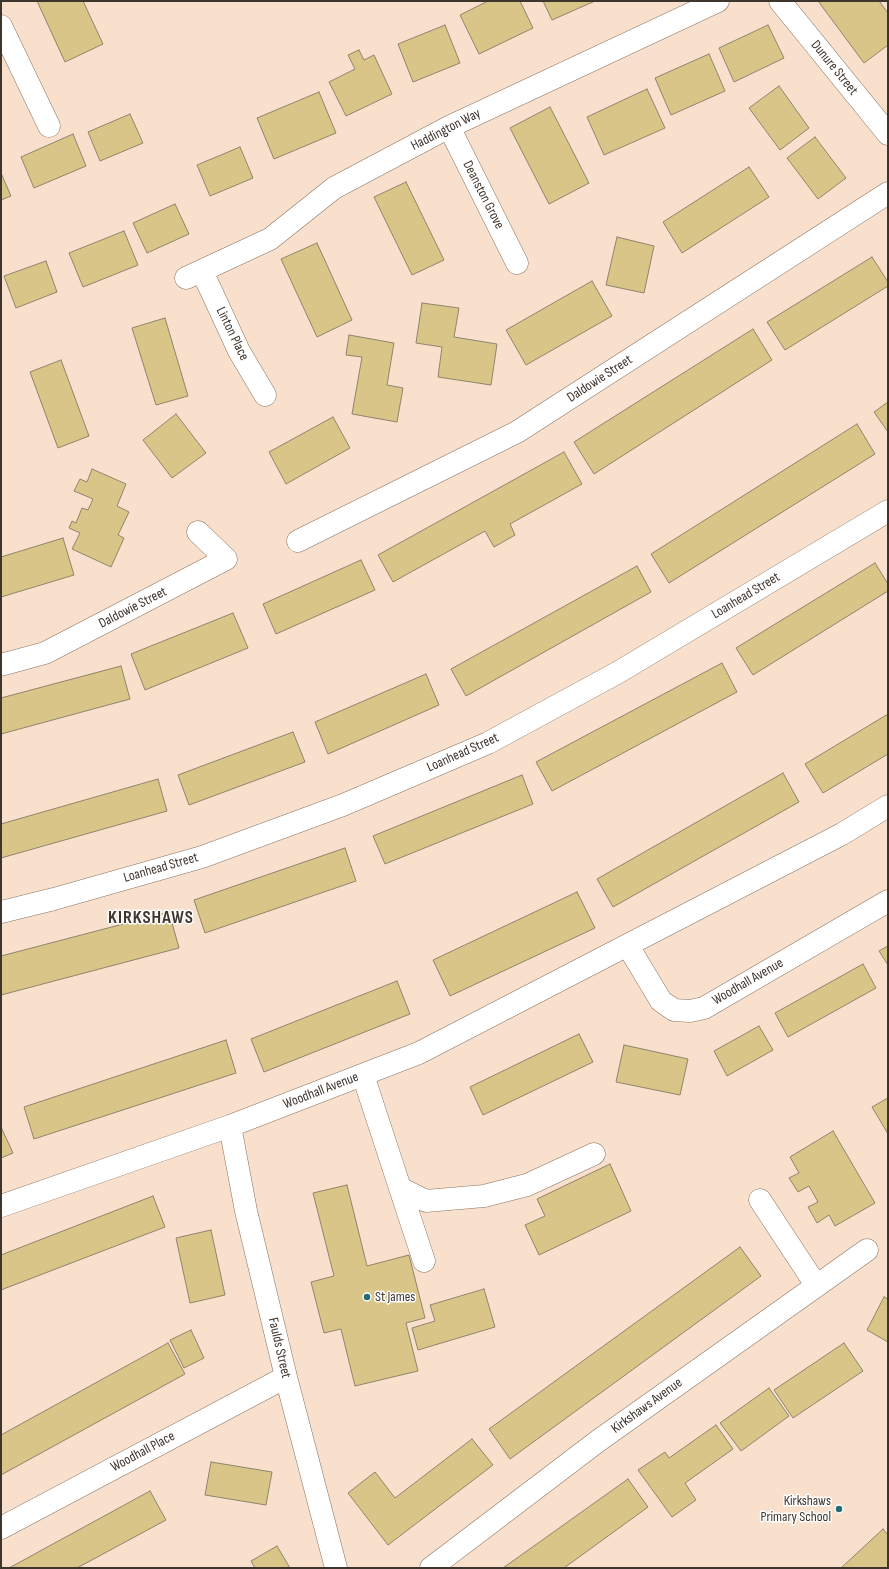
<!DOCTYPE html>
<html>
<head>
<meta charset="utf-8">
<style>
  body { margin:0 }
  #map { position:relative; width:889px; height:1569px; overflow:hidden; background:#f9e0cc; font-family:"Sofia Sans Condensed",sans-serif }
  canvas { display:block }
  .frame { position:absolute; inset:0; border:2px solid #3e352d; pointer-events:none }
</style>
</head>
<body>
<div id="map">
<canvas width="889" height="1569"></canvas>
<div class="frame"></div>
</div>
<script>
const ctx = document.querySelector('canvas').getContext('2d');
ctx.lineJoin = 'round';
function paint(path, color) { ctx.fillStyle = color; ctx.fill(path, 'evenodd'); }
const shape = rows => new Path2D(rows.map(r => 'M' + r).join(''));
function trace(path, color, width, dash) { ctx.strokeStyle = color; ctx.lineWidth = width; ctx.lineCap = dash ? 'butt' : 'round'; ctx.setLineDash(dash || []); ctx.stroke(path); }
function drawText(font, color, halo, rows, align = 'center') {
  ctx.font = font + ' "Sofia Sans Condensed",sans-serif'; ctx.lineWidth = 3; ctx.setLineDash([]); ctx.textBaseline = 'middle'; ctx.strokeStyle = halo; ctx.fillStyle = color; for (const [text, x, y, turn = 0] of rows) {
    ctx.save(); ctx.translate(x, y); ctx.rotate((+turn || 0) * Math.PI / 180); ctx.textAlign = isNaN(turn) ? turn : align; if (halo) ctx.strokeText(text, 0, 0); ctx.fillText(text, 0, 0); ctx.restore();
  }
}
const building = shape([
  [37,1,83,1,103,44,65,62,37,1],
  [488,1,520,1,533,28,479,54,460,15,488,1],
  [543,1,595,1,552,20,543,1],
  [818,1,879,1,888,13,888,45,864,63,818,1],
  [445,25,460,63,413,82,398,44,445,25],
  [768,25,784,58,734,82,719,48,768,25],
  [359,50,364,60,374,55,392,94,346,116,329,82,355,69,348,55,359,50],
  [709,54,725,91,671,115,655,78,709,54],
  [779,86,809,128,780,150,749,108,779,86],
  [647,89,665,128,604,155,587,117,647,89],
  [319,92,336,133,274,159,257,118,319,92],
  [550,107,589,183,549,204,510,128,550,107],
  [130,114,143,143,100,161,88,132,130,114],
  [73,134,86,166,34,188,21,157,73,134],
  [815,137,846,178,818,199,787,158,815,137],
  [240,147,253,178,210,196,197,165,240,147],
  [749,167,769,197,682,253,663,222,749,167],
  [1,173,11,196,1,200,1,173],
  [406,182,444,260,412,275,374,197,406,182],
  [175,204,189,234,147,253,133,223,175,204],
  [124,231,138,265,83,287,69,253,124,231],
  [617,237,654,246,644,293,606,285,617,237],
  [317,243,352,320,317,337,281,259,317,243],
  [872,257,888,282,888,286,785,350,767,322,872,257],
  [46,261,57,292,16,308,4,276,46,261],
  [592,281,612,316,526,365,506,330,592,281],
  [422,303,459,308,454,337,497,344,491,385,438,377,442,347,416,343,422,303],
  [165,318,188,396,156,405,132,328,165,318],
  [753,329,772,360,594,474,574,442,753,329],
  [349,335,394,343,387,385,403,388,397,422,352,414,362,357,346,355,349,335],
  [61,360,89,436,58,448,30,372,61,360],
  [888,402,888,432,874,412,888,402],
  [176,414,206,453,172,478,143,440,176,414],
  [333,417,350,448,286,484,269,452,333,417],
  [857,424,875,454,669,583,651,554,857,424],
  [564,452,582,484,510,524,515,535,494,547,485,531,393,582,378,555,564,452],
  [92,469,126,484,117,506,129,512,118,535,124,538,111,567,72,549,80,533,69,528,72,521,76,523,82,508,88,510,93,499,74,491,80,479,87,482,92,469],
  [63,538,74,575,1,597,1,557,63,538],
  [361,560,375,590,276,634,263,604,361,560],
  [875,563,888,584,888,591,753,675,736,648,875,563],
  [637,566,651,592,466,696,451,669,637,566],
  [233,613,248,648,145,690,131,654,233,613],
  [722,663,737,692,552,791,536,762,722,663],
  [121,666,130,699,1,734,1,698,121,666],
  [426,674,439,705,328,754,315,722,426,674],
  [888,714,888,754,823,793,805,764,888,714],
  [293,732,305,762,189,805,178,775,293,732],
  [783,773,799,802,613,907,597,879,783,773],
  [522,775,533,804,385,864,373,836,522,775],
  [158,779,167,811,1,858,1,824,158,779],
  [345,848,356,881,205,933,194,900,345,848],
  [577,892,595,928,450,996,433,960,577,892],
  [169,912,179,948,1,995,1,956,169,912],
  [888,946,888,965,879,951,888,946],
  [863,964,876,988,788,1037,775,1013,863,964],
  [397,981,410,1014,264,1072,251,1039,397,981],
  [759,1026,773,1050,727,1076,714,1051,759,1026],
  [579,1034,593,1062,483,1115,470,1087,579,1034],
  [226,1040,236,1073,34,1139,24,1107,226,1040],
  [624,1045,688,1059,680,1095,616,1082,624,1045],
  [888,1098,888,1134,872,1107,888,1098],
  [1,1127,13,1153,1,1158,1,1127],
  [833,1131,875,1203,835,1226,829,1215,817,1223,808,1207,818,1202,809,1186,798,1192,789,1178,799,1173,790,1157,833,1131],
  [610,1164,631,1211,539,1255,525,1225,545,1216,537,1199,610,1164],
  [347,1185,367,1266,409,1255,425,1318,406,1323,418,1371,355,1386,341,1329,324,1333,311,1282,334,1276,313,1193,347,1185],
  [153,1196,165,1227,1,1290,1,1255,153,1196],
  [211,1230,225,1295,190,1303,176,1238,211,1230],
  [740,1247,761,1276,510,1459,489,1429,740,1247],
  [484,1289,495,1327,418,1350,412,1328,435,1321,430,1305,484,1289],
  [884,1297,888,1299,888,1342,867,1330,884,1297],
  [191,1330,204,1358,184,1368,170,1340,191,1330],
  [168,1343,185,1374,1,1475,1,1435,168,1343],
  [844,1343,863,1371,793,1418,774,1390,844,1343],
  [769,1388,789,1416,741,1451,720,1423,769,1388],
  [716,1425,733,1449,685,1483,696,1500,672,1517,638,1470,665,1452,669,1458,716,1425],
  [472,1439,493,1465,388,1545,348,1493,375,1472,395,1498,472,1439],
  [211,1462,272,1472,266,1505,205,1495,211,1462],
  [628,1479,648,1507,564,1568,503,1568,628,1479],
  [150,1491,166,1520,77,1568,9,1568,150,1491],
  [883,1529,888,1535,888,1568,841,1568,883,1529],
  [277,1546,290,1568,255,1568,251,1561,277,1546]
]);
paint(building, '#dac589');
trace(building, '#8d846b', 1);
const minor = shape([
  [780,1,888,134],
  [1,26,49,126],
  [449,127,517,263],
  [202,271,239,351,265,395],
  [186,278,270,239,334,188,449,127,718,1],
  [298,541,517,432,888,193],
  [1,665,45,653,226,559,198,532],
  [1,912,54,899,202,857,343,805,488,743,617,673,888,511],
  [628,946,661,1001,674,1010,690,1011,704,1008,888,901],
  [363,1075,400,1188,426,1201,484,1196,527,1185,594,1154],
  [230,1126,246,1211,286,1377,336,1568],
  [400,1188,424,1261],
  [760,1200,816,1285],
  [1,1206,230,1126,419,1053,842,834,888,806],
  [1,1528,286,1377],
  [431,1568,598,1441,867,1250]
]);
trace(minor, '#897361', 23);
trace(minor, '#fff', 22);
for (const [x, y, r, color] of [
  [367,1297,4,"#236c77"],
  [839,1509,4,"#236c77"]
]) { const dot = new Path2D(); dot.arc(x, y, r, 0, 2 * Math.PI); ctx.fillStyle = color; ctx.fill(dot); trace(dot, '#fff', 1.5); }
drawText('14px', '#3e352d', '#fff', [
  ["Dunure Street",834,68,51],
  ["Haddington Way",446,130,-27],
  ["Deanston Grove",483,195,63],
  ["Linton Place",232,334,64],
  ["Daldowie Street",600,379,-33],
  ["Loanhead Street",746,596,-31],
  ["Daldowie Street",133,608,-27],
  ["Loanhead Street",463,753,-24],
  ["Loanhead Street",161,868,-16],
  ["Woodhall Avenue",748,982,-30],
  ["Woodhall Avenue",321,1091,-21],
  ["Faulds Street",279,1348,77],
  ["Kirkshaws Avenue",647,1406,-36],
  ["Woodhall Place",143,1452,-28]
]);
drawText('14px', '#3e352d', '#fff', [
  ["St James",375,1297],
  ["Kirkshaws",831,1501,"right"],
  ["Primary School",831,1517,"right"]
], 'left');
ctx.letterSpacing = '1px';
drawText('bold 18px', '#3e352d', '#fff', [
  ["KIRKSHAWS",151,918]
]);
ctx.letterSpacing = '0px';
</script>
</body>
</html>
